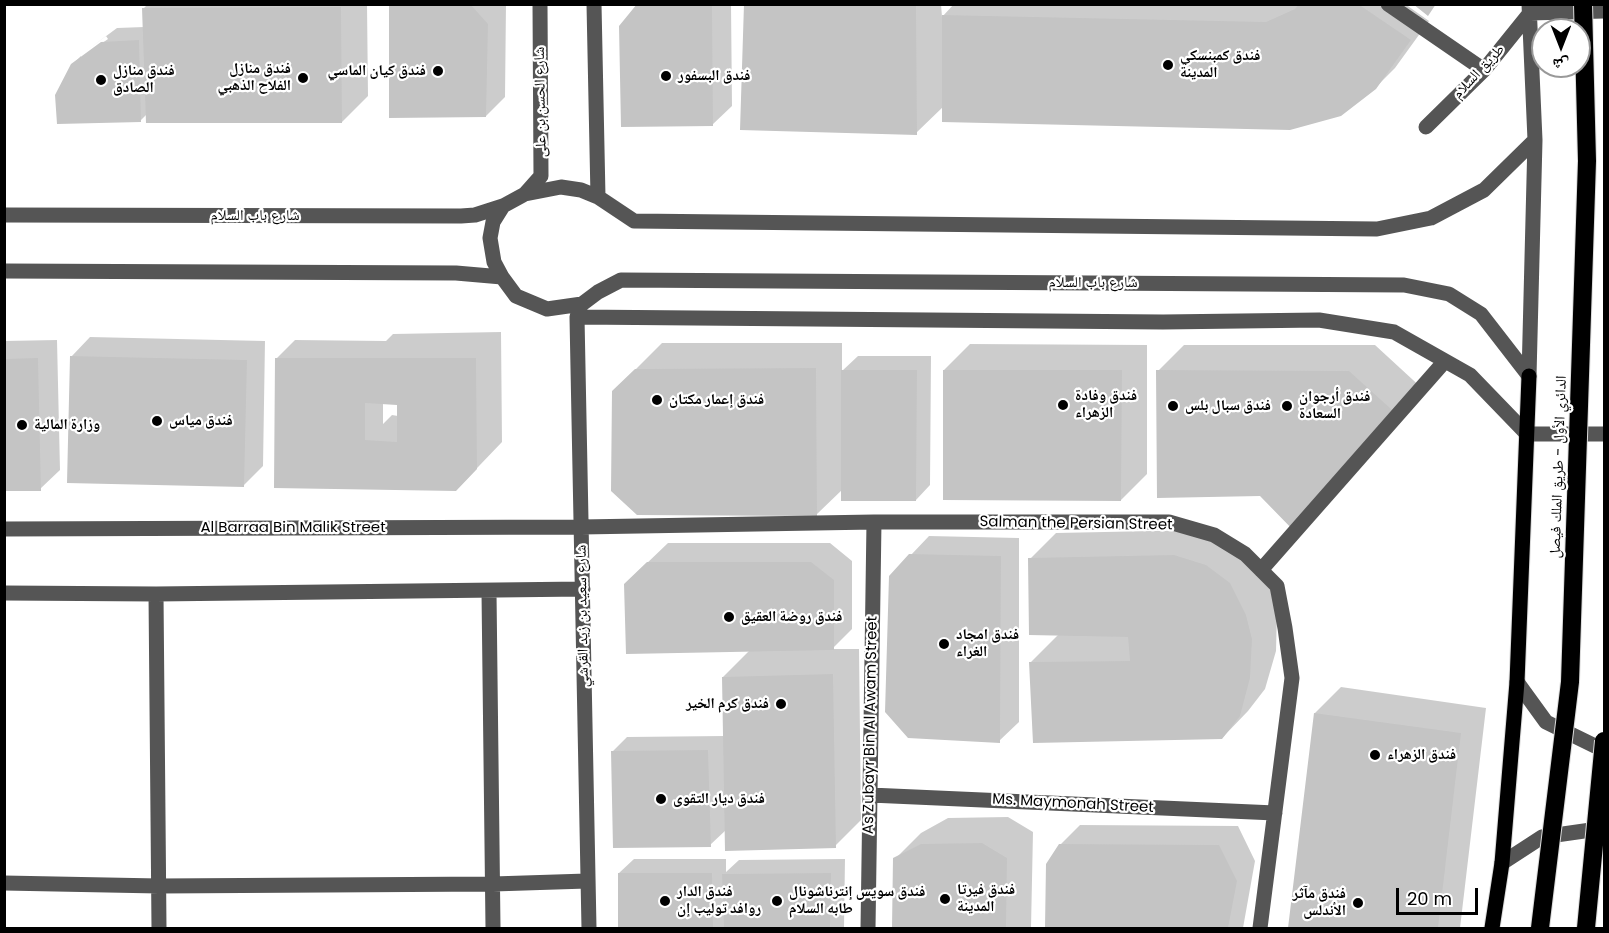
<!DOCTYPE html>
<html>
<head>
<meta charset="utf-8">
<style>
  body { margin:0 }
  #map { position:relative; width:1609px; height:933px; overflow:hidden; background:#fff; font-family:Poppins,"Noto Naskh Arabic",sans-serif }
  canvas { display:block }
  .frame { position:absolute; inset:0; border:6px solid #000; pointer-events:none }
  .north { position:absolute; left:1531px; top:18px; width:60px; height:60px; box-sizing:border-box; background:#fff; border:2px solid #999; border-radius:50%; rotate:180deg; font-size:16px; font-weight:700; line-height:24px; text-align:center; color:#000 }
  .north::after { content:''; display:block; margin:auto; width:21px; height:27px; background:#000; clip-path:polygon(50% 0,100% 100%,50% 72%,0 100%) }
  .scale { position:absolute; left:1396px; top:888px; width:82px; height:27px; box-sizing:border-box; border:3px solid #000; border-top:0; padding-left:8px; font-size:18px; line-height:21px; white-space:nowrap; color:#000; -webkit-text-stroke:4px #fff; paint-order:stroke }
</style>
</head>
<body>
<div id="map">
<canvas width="1609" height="933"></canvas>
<div class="frame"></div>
<div class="north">ش</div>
<div class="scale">20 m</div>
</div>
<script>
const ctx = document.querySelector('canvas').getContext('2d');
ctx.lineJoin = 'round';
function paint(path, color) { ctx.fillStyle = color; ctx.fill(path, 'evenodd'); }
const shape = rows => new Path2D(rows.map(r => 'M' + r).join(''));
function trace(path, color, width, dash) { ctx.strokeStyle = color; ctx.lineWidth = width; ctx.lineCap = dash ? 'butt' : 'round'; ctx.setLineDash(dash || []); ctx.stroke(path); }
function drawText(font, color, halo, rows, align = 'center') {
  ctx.font = font + ' Poppins,"Noto Naskh Arabic",sans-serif'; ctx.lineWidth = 4.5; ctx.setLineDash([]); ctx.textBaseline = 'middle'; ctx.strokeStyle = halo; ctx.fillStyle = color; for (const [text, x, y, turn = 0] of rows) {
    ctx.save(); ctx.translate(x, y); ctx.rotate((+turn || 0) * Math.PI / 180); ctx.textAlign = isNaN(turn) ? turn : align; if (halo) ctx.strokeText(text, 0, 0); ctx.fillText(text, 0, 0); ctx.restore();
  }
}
paint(shape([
  [148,4,367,4,368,96,342,122,147,114,141,120,72,65,81,56,81,58,108,39,106,36,86,51,117,28,144,27,144,8],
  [506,4,505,97,486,116,391,5],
  [639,4,731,4,732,106,712,125],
  [745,4,941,4,942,17,954,4,1405,4,1429,21,1395,68,1375,88,944,106,916,133],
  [501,332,502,442,456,490,363,488,276,359,295,340,386,341,393,334],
  [383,403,398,403,398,416,392,415,383,424],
  [90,337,265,341,263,466,244,485,71,357],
  [57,340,60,470,40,489,4,489,4,341],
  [662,343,842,343,842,371,858,356,931,356,930,485,916,500,843,489,817,514,614,391],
  [970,344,1147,345,1147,474,1121,500,944,370],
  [1184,345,1375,345,1425,391,1297,532,1158,371],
  [1201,530,1232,539,1271,589,1277,612,1276,651,1265,689,1248,711,1222,738,1031,662,1059,634,1030,559,1056,533],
  [929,536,1019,538,1019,722,999,741,910,556],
  [668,543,830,543,852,561,852,629,832,649,859,649,861,820,835,846,726,830,710,845,612,752,627,737,724,736,723,677,750,650,645,565],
  [1341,687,1486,708,1460,928,1289,928,1315,713],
  [1008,817,1033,832,1031,928,893,928,895,859,921,833,948,818],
  [1080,825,1238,826,1255,861,1243,928,1046,928,1047,865,1060,845],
  [634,859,726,859,726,872,739,860,845,859,844,928,620,928,619,873]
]), '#0003');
paint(shape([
  [637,4,712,4,713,126,621,127,619,26],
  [744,4,916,5,917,135,740,130],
  [1299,4,1358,4,1411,40,1376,89,1341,116,1290,130,942,122,942,15,1266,22,1295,9],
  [1413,4,1436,4,1428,16],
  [389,5,471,5,488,24,486,117,389,118],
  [341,7,342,123,146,123,142,8],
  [139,40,141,122,57,124,55,95,71,64,101,42],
  [70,356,247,360,244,487,67,483],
  [38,358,41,491,4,491,4,359],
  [275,358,476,358,477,469,456,491,274,488],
  [365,403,397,405,397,442,365,440],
  [816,368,817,516,637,515,611,491,612,391,635,369],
  [841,370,917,370,916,501,841,501],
  [943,370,1122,370,1121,501,943,500],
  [1156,370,1349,371,1401,418,1297,534,1260,496,1157,498],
  [909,554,1001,556,1000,743,908,738,885,712,889,576],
  [1174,555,1206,565,1230,583,1246,615,1252,639,1250,678,1240,716,1222,739,1033,743,1029,662,1130,661,1128,637,1029,635,1028,558],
  [647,562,811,562,834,580,834,650,626,654,624,584],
  [833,674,836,848,725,851,722,677],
  [1314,713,1461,733,1438,928,1288,928],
  [708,750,711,847,613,848,611,751],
  [982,843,1007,858,1006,928,892,928,893,858,921,844],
  [1059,844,1219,845,1237,881,1228,928,1045,928,1046,864],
  [618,873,712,873,713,928,618,928],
  [831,873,830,928,724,928,722,874]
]), '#c4c4c4');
const major = shape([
  [1492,928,1502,863,1517,682,1529,376]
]);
trace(major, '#dbdbdb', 17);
trace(shape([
  [594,4,598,197],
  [1388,4,1484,70],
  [1529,4,1535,140,1529,376],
  [1530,13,1604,11],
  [1426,127,1484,70,1530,13],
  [525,194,541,176,540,4],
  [4,215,461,216,475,215,503,206],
  [4,271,456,273,502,277],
  [580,308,577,317,589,928],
  [577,317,1163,322,1319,320,1394,332,1470,375,1527,434,1604,434],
  [1529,376,1481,314,1449,294,1404,285,621,280,598,292,582,304,547,309,516,296,502,277,494,262,490,238,493,222,503,206,525,194,561,187,581,190,598,197,634,221,1377,229,1431,218,1484,190,1535,140],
  [4,529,581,527,874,522,1169,522,1214,535,1245,554,1277,586,1285,628,1292,678,1260,928],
  [1261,570,1445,361],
  [489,592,493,928],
  [4,593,156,594,583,589],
  [156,594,159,928],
  [1517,682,1546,722,1595,746,1604,745],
  [870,795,1275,813],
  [1502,863,1542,837,1591,830,1604,835],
  [4,883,159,886,493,884,587,881],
  [868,928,874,522]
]), '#555', 15);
trace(major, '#000', 15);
const highwayBridge = shape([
  [1540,928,1570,682,1587,161,1583,4],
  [1586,928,1604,741]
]);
trace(highwayBridge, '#dbdbdb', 20, []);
trace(highwayBridge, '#000', 18);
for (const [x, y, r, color] of [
  [1168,65,6,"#000"],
  [438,71,6,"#000"],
  [666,76,6,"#000"],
  [303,78,6,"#000"],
  [101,80,6,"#000"],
  [657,400,6,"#000"],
  [1063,405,6,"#000"],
  [1173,406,6,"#000"],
  [1287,406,6,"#000"],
  [157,421,6,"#000"],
  [22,425,6,"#000"],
  [729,617,6,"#000"],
  [944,644,6,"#000"],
  [781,704,6,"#000"],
  [1375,755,6,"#000"],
  [661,799,6,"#000"],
  [945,899,6,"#000"],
  [665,901,6,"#000"],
  [777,901,6,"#000"],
  [1358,903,6,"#000"]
]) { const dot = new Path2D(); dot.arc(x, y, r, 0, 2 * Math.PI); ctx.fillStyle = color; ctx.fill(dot); trace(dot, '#fff', 2); }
drawText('bold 15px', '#000', '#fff', [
  ["فندق كمبنسكي",1180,56],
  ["المدينة",1180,73],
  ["فندق منازل",291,69,"right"],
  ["الفلاح الذهبي",291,86,"right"],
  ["فندق منازل",113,71],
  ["الصادق",113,88],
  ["فندق كيان الماسي",426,71,"right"],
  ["فندق البسفور",678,76],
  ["فندق وفادة",1075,396],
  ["الزهراء",1075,413],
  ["فندق أرجوان",1299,397],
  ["السعادة",1299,414],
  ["فندق إعمار مكتان",669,400],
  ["فندق سبال بلس",1185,406],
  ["فندق مياس",169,421],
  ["وزارة المالية",34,425],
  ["فندق روضة العقيق",741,617],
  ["فندق امجاد",956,635],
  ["الغراء",956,652],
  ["فندق كرم الخير",769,704,"right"],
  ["فندق الزهراء",1387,755],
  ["فندق ديار التقوى",673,799],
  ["فندق فيرتا",957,890],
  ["المدينة",957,907],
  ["فندق الدار",677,892],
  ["روافد توليب إن",677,909],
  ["فندق سويس إنترناشونال",789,892],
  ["طابه السلام",789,909],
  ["فندق مآثر",1346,894,"right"],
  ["الأندلس",1346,911,"right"]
], 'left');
drawText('15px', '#000', '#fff', [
  ["طريق السلام",1479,72,-47],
  ["شارع الحسن بن على",541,102,-91],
  ["شارع باب السلام",255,216],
  ["شارع باب السلام",1093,283],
  ["الدائري الأول - طريق الملك فيصل",1559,467,-88],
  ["Salman the Persian Street",1076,524,1],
  ["Al Barraa Bin Malik Street",293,528],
  ["شارع سعيد بن زيد القرشي",583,616,-91],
  ["As Zubayr Bin Al Awam Street",871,725,-89],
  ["Ms. Maymonah Street",1073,804,3]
]);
</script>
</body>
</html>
